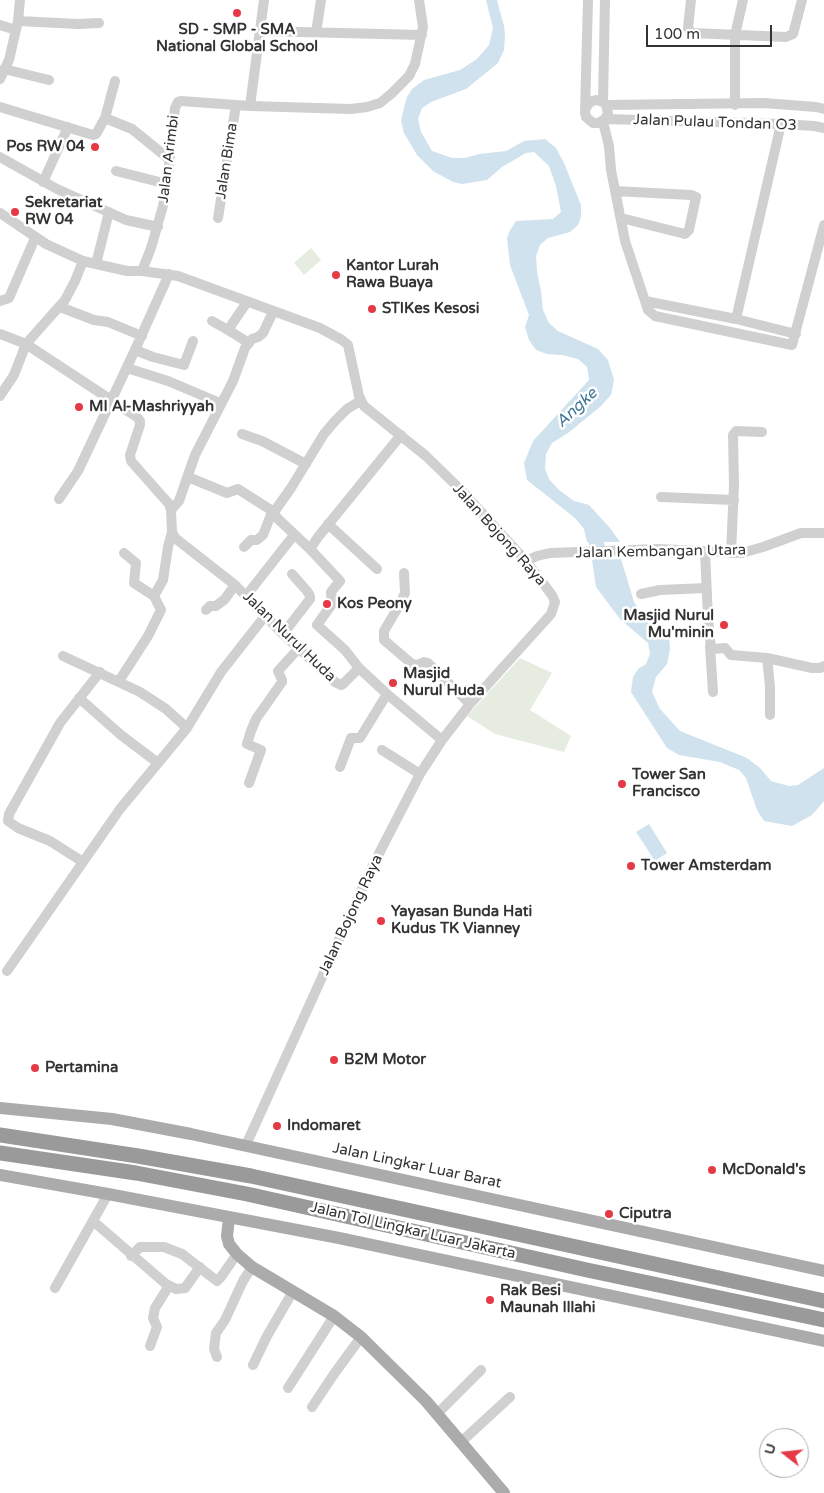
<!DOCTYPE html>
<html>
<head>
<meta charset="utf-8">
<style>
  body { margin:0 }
  #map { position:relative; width:824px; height:1493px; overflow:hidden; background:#fff; font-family:"Varela Round",sans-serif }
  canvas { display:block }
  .north { position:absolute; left:759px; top:1428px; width:50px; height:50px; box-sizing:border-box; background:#fff; border:1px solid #adadad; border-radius:50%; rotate:286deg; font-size:14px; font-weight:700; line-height:20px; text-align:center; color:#333 }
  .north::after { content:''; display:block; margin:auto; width:18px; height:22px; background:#e63946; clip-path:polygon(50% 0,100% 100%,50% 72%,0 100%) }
  .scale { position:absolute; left:646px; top:25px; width:126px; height:22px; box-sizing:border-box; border:2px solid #333; border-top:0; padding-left:6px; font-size:15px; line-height:18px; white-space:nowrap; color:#333; -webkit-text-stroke:4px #fff; paint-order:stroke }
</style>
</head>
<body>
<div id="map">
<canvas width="824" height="1493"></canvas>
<div class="north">U</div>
<div class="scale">100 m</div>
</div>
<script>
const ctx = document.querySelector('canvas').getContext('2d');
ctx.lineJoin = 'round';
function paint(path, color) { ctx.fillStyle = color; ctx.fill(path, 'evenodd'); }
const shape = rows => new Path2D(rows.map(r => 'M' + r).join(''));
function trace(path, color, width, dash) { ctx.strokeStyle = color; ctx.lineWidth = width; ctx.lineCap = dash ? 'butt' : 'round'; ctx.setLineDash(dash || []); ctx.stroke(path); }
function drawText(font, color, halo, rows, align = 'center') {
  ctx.font = font + ' "Varela Round",sans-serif'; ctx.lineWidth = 5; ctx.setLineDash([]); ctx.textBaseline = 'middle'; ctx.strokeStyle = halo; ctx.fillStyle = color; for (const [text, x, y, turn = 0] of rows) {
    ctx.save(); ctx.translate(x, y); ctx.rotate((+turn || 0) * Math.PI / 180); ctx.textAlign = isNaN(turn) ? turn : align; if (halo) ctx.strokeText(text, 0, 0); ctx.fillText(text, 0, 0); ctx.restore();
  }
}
paint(shape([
  [311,248,321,260,304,275,294,263],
  [520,658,552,673,530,710,571,736,564,752,495,734,467,716]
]), '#e6ecdf');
paint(shape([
  [486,0,497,0,504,26,505,35,504,50,498,63,466,89,431,102,422,108,418,119,421,132,432,151,452,158,465,158,479,154,506,151,524,141,545,139,556,148,564,163,581,205,581,217,578,225,570,232,548,238,540,245,536,256,537,272,541,291,543,310,549,323,558,331,598,349,608,360,614,380,611,395,600,407,568,433,552,443,546,454,545,469,549,479,559,490,574,501,589,505,610,528,620,542,587,542,584,529,575,518,527,480,524,463,533,441,589,380,587,367,578,359,562,355,547,354,536,350,529,340,525,327,529,315,510,265,507,238,509,232,516,221,553,219,561,212,556,186,549,166,534,152,526,153,502,167,487,180,462,184,453,182,433,171,417,155,404,133,401,121,404,108,407,97,412,89,424,80,460,70,477,59,489,45,493,28],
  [621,559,634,602,648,623,669,633,670,649,667,664,656,677,652,692,660,709,680,731,747,758,760,768,771,781,789,786,798,785,824,768,824,801,812,815,792,826,764,821,757,810,746,778,739,770,720,762,679,755,667,748,631,692,633,677,638,669,646,664,650,654,648,643,620,619,596,587,592,560],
  [649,824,667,853,655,861,636,832]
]), '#cfe2ee');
trace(shape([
  [591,522,606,580]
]), '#cfe2ee', 15);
trace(shape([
  [691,0,688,28,692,33,786,37,793,34,802,0],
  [18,21,78,24,99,23],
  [0,25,16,30],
  [261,31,422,35],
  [316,33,321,0],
  [4,69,49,80],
  [0,79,9,60,18,21,20,0],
  [603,102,605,0],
  [606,105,764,103,816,107,824,109],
  [735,105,735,35,743,0],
  [250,106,264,0],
  [0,107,93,135,96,134,105,118,115,81],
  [586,108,590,102,596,100,603,102,606,105,608,113,605,119,598,123,593,123,586,117,585,112,588,0],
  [105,118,132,129,169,159],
  [605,119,781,124,814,126,824,128],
  [603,122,609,146,611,170,625,241,648,310,655,316,792,345,824,225],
  [0,157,57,189,126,220,158,227],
  [116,171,167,184],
  [43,182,68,127],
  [615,191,691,195,696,197,689,230,685,234,621,218],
  [0,213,46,244,83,261,127,271,142,271,178,276,320,328,342,340,348,345,359,396,364,406,426,456,463,492,526,561,552,595,555,602,551,614,470,704,442,740,420,774,371,869,246,1145],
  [218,218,236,105],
  [96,264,109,212],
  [142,271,151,248,163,206,167,184,175,108,178,102,181,101,250,106,351,109,367,107,380,103,391,94,409,76,415,64,423,27,419,0],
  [0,301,9,298,35,238],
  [645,301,736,319,796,334],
  [247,302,228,330,249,343],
  [60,307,94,320,108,322,142,336],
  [736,319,781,124],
  [212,321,228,330],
  [0,334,26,344,137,417,140,421,140,425,130,455,131,461,169,504,171,510,172,532,175,538,235,585,283,634,335,682,341,685,343,684,359,668],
  [135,350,153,357,184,365,193,341],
  [127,368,168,381,220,403],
  [0,396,14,375,26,344,65,300,75,281,83,261],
  [242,434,262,441,306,464],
  [401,435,318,537,310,549,340,581,331,592,332,604,317,625,345,650,359,668,387,694,442,740],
  [188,477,227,493,238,489,274,512,277,518,310,549],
  [661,497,734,500],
  [59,499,78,471,135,350,169,274],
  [171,510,179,501,195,455,233,381,245,348,252,339,258,337,263,333,273,312],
  [274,512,291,488,324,434,335,421,347,409,360,401],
  [328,524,377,569],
  [244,547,251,540,257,540,263,535,272,512],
  [705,552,708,618,711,648,714,649,725,648,731,655,767,658,812,668,820,668,824,666],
  [124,553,136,563,134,583,154,596,163,580,168,547,172,532],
  [731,553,734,485,733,435,736,431,762,432],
  [526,561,537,556,550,553,658,549,742,553,763,547,801,533,824,533],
  [404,573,405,593,400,604,384,631,384,640,412,664,418,665,424,662,428,663,470,704],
  [641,594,660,590,706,588],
  [246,596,294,535],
  [206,610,210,606,216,606,225,599,235,585],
  [283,634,310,599,310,596,307,591,292,574],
  [710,646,713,692],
  [63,656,140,692,166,709,187,728],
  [767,658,770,687,770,715],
  [119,681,148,636,161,610,154,596],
  [79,698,121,735,158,763],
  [382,750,420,774],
  [340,767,351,738,360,738,387,694],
  [249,783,261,750,247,744,251,731,256,719,282,682,282,680,278,671,298,649],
  [83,862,50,841,18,828,8,821,9,814,60,723,100,672],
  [7,971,120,809,187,728,221,672,265,616],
  [93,1221,166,1284,167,1289,155,1308,153,1318,157,1327,150,1346],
  [131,1256,140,1247,164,1247,182,1254,217,1281,221,1277,237,1254],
  [166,1284,176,1289,185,1288,200,1267],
  [55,1288,108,1194],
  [217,1357,214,1349,216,1333,225,1320,243,1281,252,1267],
  [253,1365,267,1336,292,1293],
  [288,1388,334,1316],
  [312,1407,334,1374,361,1337],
  [437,1414,481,1370],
  [461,1442,510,1397]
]), '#d0d0d0', 10);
trace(shape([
  [0,1108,112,1119,191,1134,824,1271],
  [0,1175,108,1194,339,1238,824,1341],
  [229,1218,227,1236,229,1244,237,1254,252,1267,334,1316,361,1337,426,1401,504,1493]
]), '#ababab', 12);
trace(shape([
  [0,1135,138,1156,251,1176,824,1301],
  [0,1153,136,1173,247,1194,587,1270,824,1320]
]), '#9a9a9a', 15);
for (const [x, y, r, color] of [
  [237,13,5,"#e63946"],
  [95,147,5,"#e63946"],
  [15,212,5,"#e63946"],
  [336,275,5,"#e63946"],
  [372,309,5,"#e63946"],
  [79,407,5,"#e63946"],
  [327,604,5,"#e63946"],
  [724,625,5,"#e63946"],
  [393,683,5,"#e63946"],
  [622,784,5,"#e63946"],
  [631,866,5,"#e63946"],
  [381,921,5,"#e63946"],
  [334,1060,5,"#e63946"],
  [35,1068,5,"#e63946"],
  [277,1126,5,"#e63946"],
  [712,1170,5,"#e63946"],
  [609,1214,5,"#e63946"],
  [490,1300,5,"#e63946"]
]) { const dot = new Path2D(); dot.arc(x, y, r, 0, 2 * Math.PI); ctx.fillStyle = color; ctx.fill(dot); trace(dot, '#fff', 2); }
drawText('bold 15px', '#333', '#fff', [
  ["SD - SMP - SMA",237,30,"center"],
  ["National Global School",237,47,"center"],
  ["Pos RW 04",85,147,"right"],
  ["Sekretariat",25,203],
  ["RW 04",25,220],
  ["Kantor Lurah",346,266],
  ["Rawa Buaya",346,283],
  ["STIKes Kesosi",382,309],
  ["MI Al-Mashriyyah",89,407],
  ["Kos Peony",337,604],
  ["Masjid Nurul",714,616,"right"],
  ["Mu'minin",714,633,"right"],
  ["Masjid",403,674],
  ["Nurul Huda",403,691],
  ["Tower San",632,775],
  ["Francisco",632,792],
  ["Tower Amsterdam",641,866],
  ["Yayasan Bunda Hati",391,912],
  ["Kudus TK Vianney",391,929],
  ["B2M Motor",344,1060],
  ["Pertamina",45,1068],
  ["Indomaret",287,1126],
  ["McDonald's",722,1170],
  ["Ciputra",619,1214],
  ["Rak Besi",500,1291],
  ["Maunah Illahi",500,1308]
], 'left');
drawText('15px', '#333', '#fff', [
  ["Jalan Pulau Tondan O3",715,123,2],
  ["Jalan Arimbi",169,159,-83],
  ["Jalan Bima",227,161,-81],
  ["Jalan Bojong Raya",499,535,48],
  ["Jalan Kembangan Utara",661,552,-1],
  ["Jalan Nurul Huda",289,637,44],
  ["Jalan Bojong Raya",351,915,-65],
  ["Jalan Lingkar Luar Barat",417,1166,12],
  ["Jalan Tol Lingkar Luar Jakarta",413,1231,13]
]);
drawText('italic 16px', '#3f7597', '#fff', [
  ["Angke",577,408,-43]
]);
</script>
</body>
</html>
